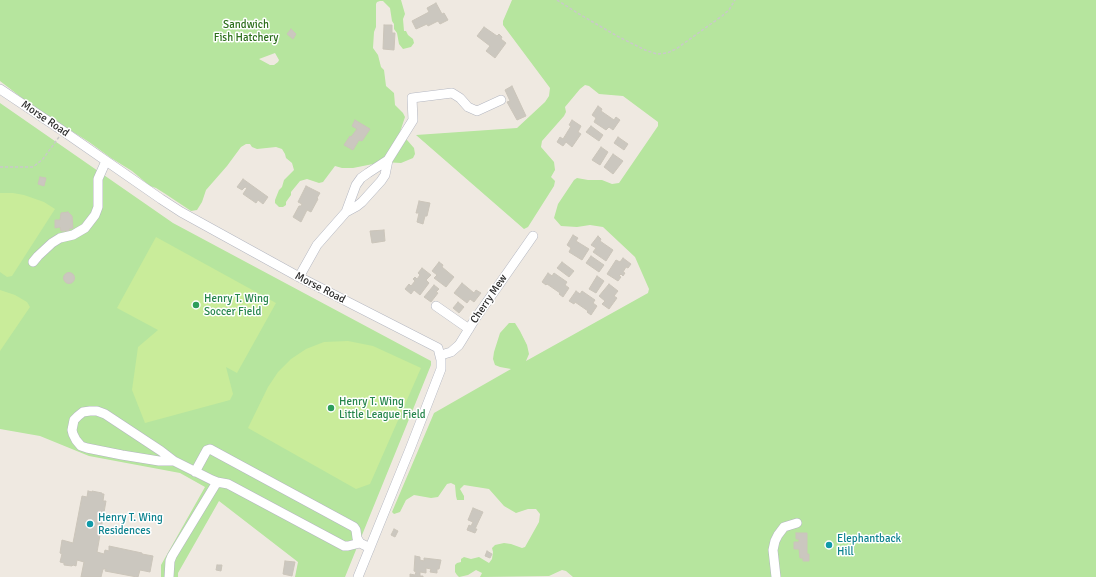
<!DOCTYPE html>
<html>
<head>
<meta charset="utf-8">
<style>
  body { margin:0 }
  canvas { display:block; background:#efe9e1 }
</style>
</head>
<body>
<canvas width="1096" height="577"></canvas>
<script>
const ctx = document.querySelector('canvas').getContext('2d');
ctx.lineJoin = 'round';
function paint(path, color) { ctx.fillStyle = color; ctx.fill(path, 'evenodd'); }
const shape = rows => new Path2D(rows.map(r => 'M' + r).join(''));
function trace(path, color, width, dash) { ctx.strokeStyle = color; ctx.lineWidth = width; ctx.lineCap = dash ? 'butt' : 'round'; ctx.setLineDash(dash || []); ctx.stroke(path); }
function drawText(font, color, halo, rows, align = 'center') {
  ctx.font = font + ' Signika,sans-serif'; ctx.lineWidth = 3; ctx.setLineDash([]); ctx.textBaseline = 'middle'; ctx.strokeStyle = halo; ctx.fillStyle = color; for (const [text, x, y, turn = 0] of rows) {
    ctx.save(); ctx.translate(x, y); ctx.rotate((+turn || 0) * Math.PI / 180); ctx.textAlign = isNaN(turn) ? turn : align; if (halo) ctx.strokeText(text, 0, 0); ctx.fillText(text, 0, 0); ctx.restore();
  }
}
paint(shape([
  [0,0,401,0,405,14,403,19,404,31,406,31,408,35,413,39,414,43,411,47,403,49,399,44,397,33,394,29,394,24,392,21,390,8,383,1,380,1,377,2,376,4,376,27,374,32,373,48,378,55,381,67,384,70,386,86,394,93,395,105,403,113,405,117,400,132,414,148,415,154,413,158,401,163,383,162,353,168,342,168,335,166,323,182,319,183,307,179,300,181,291,192,291,195,286,202,286,205,283,207,279,207,275,203,275,200,279,190,282,187,284,180,294,170,292,163,286,158,285,154,282,149,276,147,257,149,252,147,250,144,246,144,241,147,227,166,206,190,202,202,197,210,191,211,164,193,156,188,150,186,132,171,111,158,89,142,51,118,26,101,0,81],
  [275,53,279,60,278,62,274,65,270,65,259,59],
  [512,0,1096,0,1096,577,573,577,566,571,562,570,549,576,480,577,482,573,476,570,468,575,459,577,457,575,455,572,455,565,457,563,461,562,461,559,464,557,471,559,479,557,489,563,492,559,493,552,492,548,495,545,504,543,511,544,522,548,525,547,539,522,540,514,536,509,528,509,516,513,504,506,489,489,464,485,460,489,464,496,464,500,457,500,456,496,455,485,451,483,447,484,438,497,431,498,414,495,406,500,400,512,394,514,392,512,434,413,511,369,500,367,495,365,493,359,494,352,500,333,509,323,515,323,520,331,527,345,529,354,526,361,648,293,649,289,635,257,603,227,590,225,577,227,561,226,554,218,558,204,574,180,577,178,588,180,602,180,612,184,619,183,658,126,658,122,623,96,599,94,589,86,585,85,580,89,565,107,566,112,564,116,542,141,541,147,554,162,555,170,551,177,555,181,554,186,528,227,524,229,416,135,517,128,545,102,549,96,550,88,503,25,503,21],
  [0,103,173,223,431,361,431,365,345,577,295,577,298,562,219,501,178,573,178,577,161,577,161,565,205,487,180,473,89,456,40,436,0,429]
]), '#b6e59e');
paint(shape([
  [0,193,13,193,24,195,44,202,55,209,12,276,7,277,0,272],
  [156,237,276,303,237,373,226,367,233,394,230,400,145,423,132,390,138,347,158,330,117,308],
  [0,290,15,295,27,302,30,307,0,351],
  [348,341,373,346,421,368,370,484,356,489,248,428,268,387,278,372,291,359,306,349,324,342]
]), '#c9ec9a');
const building = shape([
  [436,3,442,14,444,13,448,20,440,24,438,21,428,26,427,24,416,29,412,21,429,12,427,8,436,3],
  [384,25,392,25,392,33,395,33,394,50,383,49,384,25],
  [484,27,497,36,499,34,502,37,501,39,506,43,495,58,486,51,490,46,477,36,484,27],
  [291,29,296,34,293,39,287,34,291,29],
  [512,86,526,116,517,120,507,102,510,101,505,90,512,86],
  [598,106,602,109,601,111,614,120,616,117,620,120,613,130,609,127,606,130,594,122,596,118,592,115,598,106],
  [355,120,370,129,362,141,359,140,353,150,344,145,350,136,351,137,357,129,352,126,355,120],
  [572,120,581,126,578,132,581,134,572,147,566,142,563,146,557,142,560,137,563,139,571,126,569,125,572,120],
  [591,126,603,135,599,141,586,132,591,126],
  [618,137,628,144,624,150,614,143,618,137],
  [601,147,608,152,600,165,592,160,601,147],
  [613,154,623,161,613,174,604,167,613,154],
  [40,177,46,178,44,186,38,184,40,177],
  [243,179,268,197,263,204,258,200,256,203,243,194,247,188,245,187,242,190,237,187,243,179],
  [306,186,320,193,317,198,318,199,311,212,307,210,301,222,293,217,299,206,301,206,302,204,298,202,306,186],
  [419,201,430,203,427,216,425,216,423,224,417,222,419,213,416,213,419,201],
  [68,212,72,216,73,228,69,229,69,231,61,231,60,227,55,228,55,220,60,220,61,213,68,212],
  [384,230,385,241,372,243,370,231,384,230],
  [573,235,578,238,576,241,589,249,582,260,569,252,571,248,567,245,573,235],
  [598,236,601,239,600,241,613,250,606,261,593,252,596,248,591,245,598,236],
  [591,256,604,265,599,272,586,263,591,256],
  [623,258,631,264,628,268,626,267,623,272,625,273,623,276,621,274,619,276,621,277,618,281,607,274,616,260,620,262,623,258],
  [439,262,443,265,442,267,454,277,446,287,434,278,437,275,432,271,439,262],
  [562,262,574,271,569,277,557,268,562,262],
  [422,268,431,275,426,280,429,283,420,295,414,290,411,294,405,289,409,284,411,286,415,281,413,279,415,277,417,279,420,275,418,273,422,268],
  '63.5 278a5.5 5.5 0 1 1 11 0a5.5 5.5 0 1 1-11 0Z',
  [548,273,552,276,554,273,567,282,565,285,569,288,563,297,559,294,560,293,547,284,546,285,542,282,548,273],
  [597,276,604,281,596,293,589,289,597,276],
  [462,283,474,293,476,290,481,293,474,302,470,299,467,303,454,293,462,283],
  [609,284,618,291,614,296,617,298,609,309,602,304,605,301,599,296,609,284],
  [434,285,439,289,436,292,438,293,431,302,424,297,434,285],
  [576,291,580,294,582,291,595,300,593,303,597,306,591,315,587,312,588,311,575,302,574,304,569,301,576,291],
  [458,302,464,307,459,313,453,308,458,302],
  [88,491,92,492,92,491,102,493,102,494,104,494,103,501,106,501,97,552,104,554,105,550,109,551,109,546,142,553,142,554,153,556,150,572,140,570,138,577,137,577,105,571,106,569,103,569,101,577,81,577,84,562,77,560,76,566,73,565,72,566,64,565,64,563,60,562,62,554,60,553,62,540,73,543,82,496,87,497,88,491],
  [473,508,483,512,475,529,477,529,475,533,467,530,469,525,471,526,473,522,468,520,473,508],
  [394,529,398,531,395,537,391,535,394,529],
  [796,533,807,533,807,554,809,554,809,561,803,561,803,558,800,558,799,549,794,549,794,542,799,542,799,539,796,539,796,533],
  [487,551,492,554,490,558,485,556,487,551],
  [415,556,420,557,420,560,424,561,424,558,441,560,439,569,437,569,437,573,430,572,431,569,426,568,426,573,420,572,420,576,423,576,423,577,410,577,410,574,415,575,416,572,414,571,415,556],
  [285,561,295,562,292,576,283,574,285,561],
  [217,565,222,565,221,571,216,570,217,565]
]);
paint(building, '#cbc7bf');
trace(building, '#cbc5ba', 1);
const minor = shape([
  [0,89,63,131,161,199,181,212,299,277,438,348,441,360,441,369,410,449,358,577],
  [346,212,357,206,362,202,381,181,385,175,388,160],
  [33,262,38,256,52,243,60,238,73,235,85,228,95,215,98,207,98,179,106,161],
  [299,277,317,245,346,212,356,185,361,178,368,173,388,160,413,120,412,98,452,93,460,98,468,107,477,111,501,100],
  [436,306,469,329],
  [441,355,451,352,459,345,475,319,533,236],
  [195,472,207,450,210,449,354,527,356,530,357,538,360,543,370,548],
  [217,482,228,484,344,546,348,546,360,543],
  [169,577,170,561,172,556,217,482,212,480,174,461,161,451,105,414,97,411,90,411,83,412,78,416,74,420,72,430,73,434,76,440,81,446,87,448,122,455,159,461,174,461],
  [776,577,773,550,775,541,778,535,784,527,797,523]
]);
trace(minor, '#b4b7c1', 10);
trace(shape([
  [557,0,579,14,617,36,645,50,657,54,667,53,676,49,722,16,729,10,735,0],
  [0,167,33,167,43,159,59,137]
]), '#c9c9c9', 1.5, [3, 2]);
trace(minor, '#fff', 9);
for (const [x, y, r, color] of [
  [196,305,4,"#2e9e5b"],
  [331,408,4,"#2e9e5b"],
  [90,524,4,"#0f9aa8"],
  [829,545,4,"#0f9aa8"]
]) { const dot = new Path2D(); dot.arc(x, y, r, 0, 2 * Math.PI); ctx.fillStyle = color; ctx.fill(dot); trace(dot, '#fff', 1.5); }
drawText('11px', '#2c6e1b', '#fff', [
  ["Sandwich",246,25],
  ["Fish Hatchery",246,38]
]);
drawText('11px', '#2e2e2e', '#fff', [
  ["Morse Road",45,119,34],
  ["Morse Road",320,288,27],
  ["Cherry Mew",489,299,-56]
]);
drawText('11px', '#27864d', '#fff', [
  ["Henry T. Wing",204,299],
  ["Soccer Field",204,312],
  ["Henry T. Wing",339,402],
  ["Little League Field",339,415]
], 'left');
drawText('11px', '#0d838f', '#fff', [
  ["Henry T. Wing",98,518],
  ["Residences",98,531],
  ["Elephantback",837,539],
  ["Hill",837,552]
], 'left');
</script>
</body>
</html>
